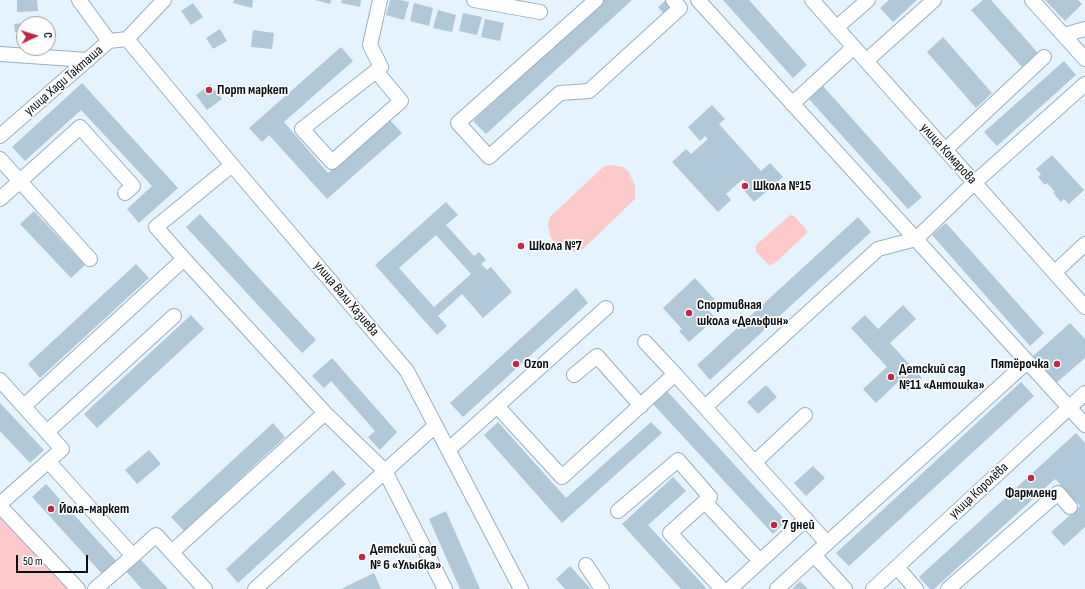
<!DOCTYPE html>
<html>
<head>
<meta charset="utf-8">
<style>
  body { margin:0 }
  #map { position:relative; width:1085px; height:589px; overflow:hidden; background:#e4f3fd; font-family:"Sofia Sans Condensed",sans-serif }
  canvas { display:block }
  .north { position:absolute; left:16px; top:16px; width:40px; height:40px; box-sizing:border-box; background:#fdfdfd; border:1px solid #9b9ea0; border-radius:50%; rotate:86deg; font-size:11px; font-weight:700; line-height:16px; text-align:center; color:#081015 }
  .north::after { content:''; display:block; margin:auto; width:14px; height:18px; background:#bb2a46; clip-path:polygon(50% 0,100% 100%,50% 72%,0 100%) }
  .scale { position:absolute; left:16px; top:555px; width:72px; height:18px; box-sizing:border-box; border:2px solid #081015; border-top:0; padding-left:5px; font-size:12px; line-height:14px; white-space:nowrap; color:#081015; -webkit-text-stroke:3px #fdfdfd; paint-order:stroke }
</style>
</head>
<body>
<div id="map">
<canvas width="1085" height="589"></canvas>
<div class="north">С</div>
<div class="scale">50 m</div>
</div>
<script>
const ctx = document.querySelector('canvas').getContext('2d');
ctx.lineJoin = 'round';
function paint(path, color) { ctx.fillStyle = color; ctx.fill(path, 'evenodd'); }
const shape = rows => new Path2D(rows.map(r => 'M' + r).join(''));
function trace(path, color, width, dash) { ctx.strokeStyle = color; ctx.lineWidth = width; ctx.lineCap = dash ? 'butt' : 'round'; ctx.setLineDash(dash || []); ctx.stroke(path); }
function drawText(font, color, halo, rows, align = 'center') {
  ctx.font = font + ' "Sofia Sans Condensed",sans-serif'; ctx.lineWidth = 3.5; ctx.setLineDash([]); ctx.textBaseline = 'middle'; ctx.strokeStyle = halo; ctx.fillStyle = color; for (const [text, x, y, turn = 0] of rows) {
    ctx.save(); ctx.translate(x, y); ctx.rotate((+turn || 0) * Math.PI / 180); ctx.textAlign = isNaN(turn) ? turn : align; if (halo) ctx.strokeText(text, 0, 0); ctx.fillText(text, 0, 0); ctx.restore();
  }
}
paint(shape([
  [610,165,623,167,629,172,635,186,635,199,582,250,574,252,561,249,550,237,548,224,550,217,603,167],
  [790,215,794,216,806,229,807,233,774,264,769,265,756,252,756,245],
  [0,511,70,589,0,589]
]), '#fec9cb');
paint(shape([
  [17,0,37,0,38,11,17,12],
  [234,0,253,0,252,8,233,3],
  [315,0,331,0,330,4],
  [342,0,361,0,360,7,341,3],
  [390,0,400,0,409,2,404,20,386,15],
  [604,0,632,0,486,134,473,121],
  [723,0,749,0,807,65,793,78],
  [889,0,917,0,893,22,880,8],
  [983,0,991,0,1038,53,1022,67,971,10],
  [1045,0,1078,0,1082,4,1065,21],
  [665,1,674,12,667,18,658,7],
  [193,3,203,17,191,25,181,11],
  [414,3,433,8,429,26,410,21],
  [438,10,456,15,452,32,433,28],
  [463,13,482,17,477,35,459,31],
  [485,19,504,23,500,41,481,37],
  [24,23,24,31,15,32,14,24],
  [220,29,227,41,213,49,206,38],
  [253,30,274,33,272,49,251,47],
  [943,37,992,93,976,108,927,52],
  [341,47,353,61,284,122,328,173,389,119,402,133,327,199,269,135,262,142,249,128],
  [1064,61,1076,75,997,146,984,132],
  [82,83,178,188,139,223,127,209,152,186,81,110,25,161,12,147],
  [210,84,222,99,207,110,196,95],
  [823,86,922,197,908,209,809,99],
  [712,105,725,119,719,124,761,171,770,163,783,177,754,202,742,188,747,184,743,179,726,194,731,200,718,212,672,162,686,149,691,154,708,139,705,136,700,141,688,127],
  [1052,155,1084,190,1069,204,1064,199,1061,202,1053,193,1055,192,1047,183,1045,185,1038,177,1041,174,1036,169],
  [446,202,458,215,446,225,474,256,479,252,486,260,481,264,487,270,491,267,512,292,483,318,462,294,438,316,447,326,437,335,375,265],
  [436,235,471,274,434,307,399,268],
  [34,211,85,265,71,278,20,224],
  [200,214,316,340,302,353,186,227],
  [858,217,871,232,710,380,697,365],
  [946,223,1044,333,1030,346,932,235],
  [136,264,149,278,40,378,28,364],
  [695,278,715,300,706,308,716,318,689,342,679,331,682,329,663,308],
  [576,288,588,303,463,417,450,403],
  [903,305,916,319,890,343,922,378,908,391,899,381,876,403,863,389,887,367,851,328,865,315,878,329],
  [191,315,204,329,97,428,84,414],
  [1070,323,1085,339,1085,358,1055,384,1031,358],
  [332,358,397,432,380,450,368,437,375,431,331,381,324,388,312,376],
  [1021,382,1034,396,849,566,836,553],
  [766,385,777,397,758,414,747,402],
  [667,391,786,521,773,534,653,404],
  [0,403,44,450,30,463,0,431],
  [498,422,566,498,651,422,662,433,562,523,484,435],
  [273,423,285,437,184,531,171,517],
  [1076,433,1085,443,1085,527,1064,546,1051,532,1080,506,1055,479,934,589,930,589,919,577],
  [149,450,161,464,137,484,125,470],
  [813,466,825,478,806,496,794,483],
  [333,470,346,484,238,583,226,569],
  [673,477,686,491,648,525,707,589,681,589,622,524],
  [46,484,118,563,104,576,32,497],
  [446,511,480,589,460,589,429,519],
  [139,558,168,589,142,589,125,570],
  [570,566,591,589,565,589,556,579],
  [374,573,381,589,341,589],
  [800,581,808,589,792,589]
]), '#b1c8d8');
const minor = shape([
  [79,0,109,41],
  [474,0,540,12],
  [596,0,458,123,489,157,560,93,589,91,680,8,673,0],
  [698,0,1085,425],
  [812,0,1085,307],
  [1032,0,1085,59],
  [836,28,868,0],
  [1064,35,1085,29],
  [127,39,232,165,407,371,521,589],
  [0,54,88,60],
  [866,61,934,0],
  [376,71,401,101,332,162,302,129,376,71,381,67,370,45,380,0],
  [792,104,854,47],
  [0,136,109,41,127,39,164,0],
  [945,150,1044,57],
  [0,159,90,259],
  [232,165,156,227,184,259,325,413,385,471,445,589],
  [0,199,80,127,133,186,125,193],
  [1055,272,1085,244],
  [645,342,675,374],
  [574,375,597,356,641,406],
  [0,380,62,449,0,504],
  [24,406,184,259],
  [497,406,562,477,675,374,827,543],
  [705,407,878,249,916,239,974,183,1085,84],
  [47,432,174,316],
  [448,450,606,308],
  [48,461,133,556,95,589],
  [755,462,805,415],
  [705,502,760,561],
  [0,506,78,589],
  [618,511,678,460,710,497,670,533,722,589],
  [172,552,325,413],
  [133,556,156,535,205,589],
  [586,565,602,589],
  [897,567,916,589],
  [255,589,435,426],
  [730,589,806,519],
  [777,589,814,555],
  [845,589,814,555,1027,362],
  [873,589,1085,393],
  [948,589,1058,493,1070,507]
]);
trace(minor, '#9ab0c0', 16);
trace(minor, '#fff', 14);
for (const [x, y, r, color] of [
  [209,90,4,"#bb2a46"],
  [745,186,4,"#bb2a46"],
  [521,246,4,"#bb2a46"],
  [689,313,4,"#bb2a46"],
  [516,364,4,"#bb2a46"],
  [1057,364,4,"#bb2a46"],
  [891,377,4,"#bb2a46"],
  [1031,478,4,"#bb2a46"],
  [51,509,4,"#bb2a46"],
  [774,525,4,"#bb2a46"],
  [362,557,4,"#bb2a46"]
]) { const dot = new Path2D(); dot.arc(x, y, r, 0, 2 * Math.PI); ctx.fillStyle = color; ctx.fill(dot); trace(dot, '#fdfdfd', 1.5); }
drawText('14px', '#081015', '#fdfdfd', [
  ["улица Хади Такташа",64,81,-41],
  ["улица Комарова",948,154,48],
  ["улица Вали Хазиева",346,299,50],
  ["улица Королёва",979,491,-43]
]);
drawText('bold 14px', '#081015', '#fdfdfd', [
  ["Порт маркет",217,90],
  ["Школа №15",753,186],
  ["Школа №7",529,246],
  ["Спортивная",697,305],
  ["школа «Дельфин»",697,321],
  ["Ozon",524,364],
  ["Пятёрочка",1049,364,"right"],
  ["Детский сад",899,369],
  ["№11 «Антошка»",899,385],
  ["Фармленд",1031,493,"center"],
  ["Йола-маркет",59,509],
  ["7 дней",782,525],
  ["Детский сад",370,549],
  ["№ 6 «Улыбка»",370,565]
], 'left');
</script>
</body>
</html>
